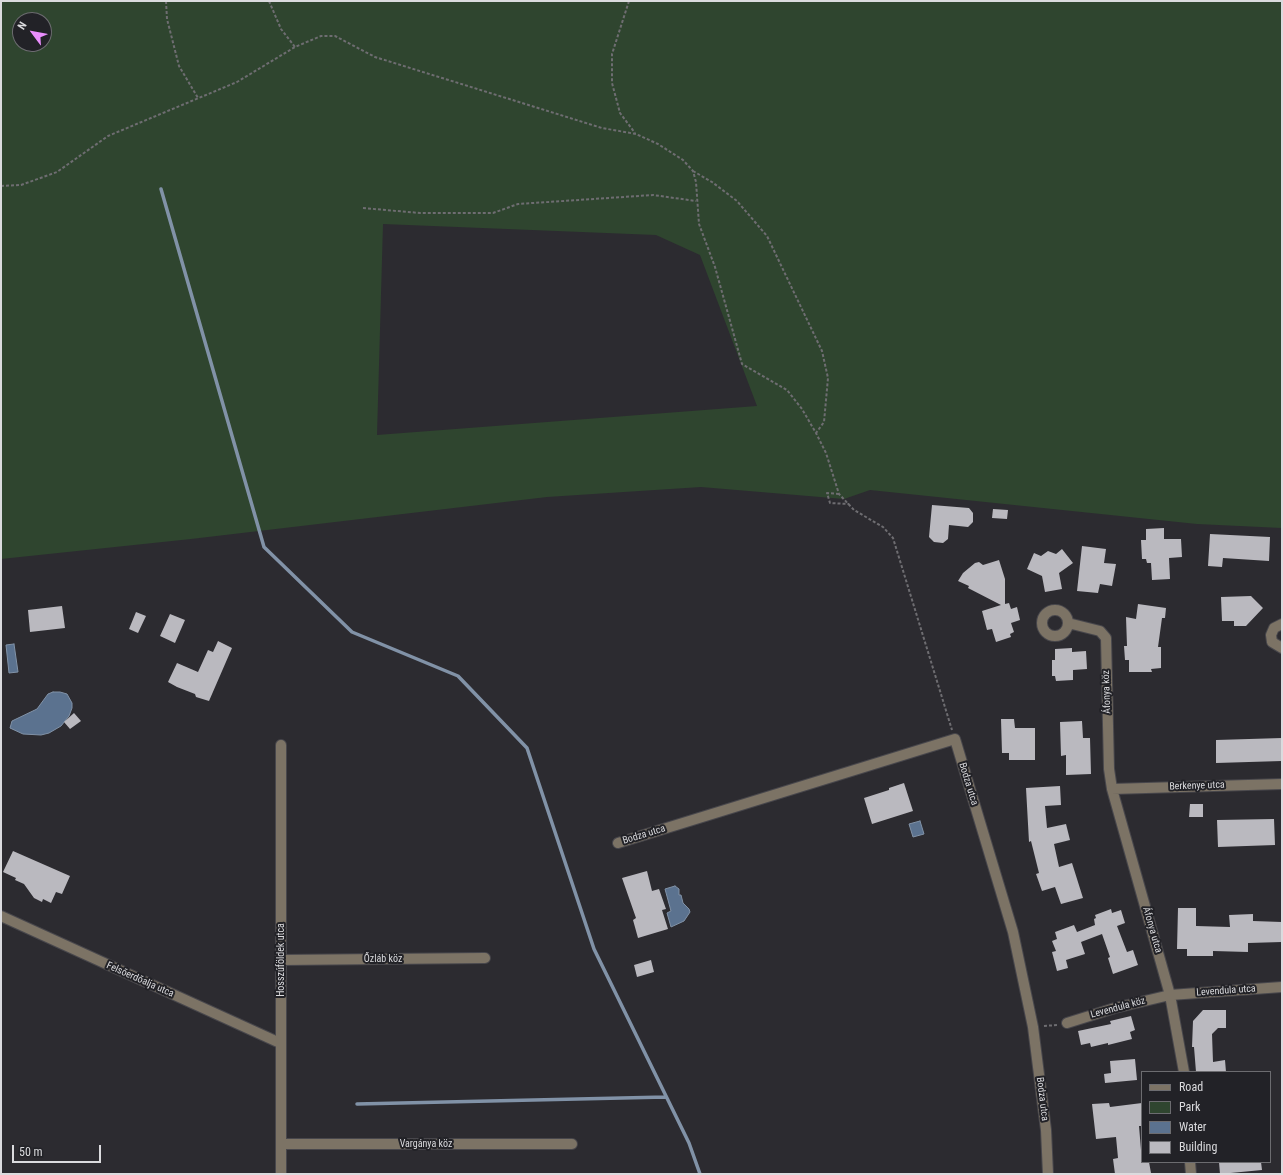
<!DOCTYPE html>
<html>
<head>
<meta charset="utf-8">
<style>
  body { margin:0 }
  #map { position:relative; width:1283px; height:1175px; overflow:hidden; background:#2c2b30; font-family:"Roboto Condensed",sans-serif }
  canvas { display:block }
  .frame { position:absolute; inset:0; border:2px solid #dbdbde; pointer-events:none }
  .legend { position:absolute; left:1141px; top:1071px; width:130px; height:92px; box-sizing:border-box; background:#222227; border:1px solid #6c6c70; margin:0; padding:5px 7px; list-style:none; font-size:12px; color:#dbdbde }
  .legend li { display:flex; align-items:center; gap:8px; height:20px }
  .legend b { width:20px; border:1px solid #6c6c70 }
  .north { position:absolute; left:12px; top:12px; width:40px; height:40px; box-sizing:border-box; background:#222227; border:1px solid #6c6c70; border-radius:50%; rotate:302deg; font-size:11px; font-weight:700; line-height:16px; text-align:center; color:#dbdbde }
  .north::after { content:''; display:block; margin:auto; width:14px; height:18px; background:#ea8dfd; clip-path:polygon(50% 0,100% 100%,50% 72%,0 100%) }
  .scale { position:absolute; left:12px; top:1145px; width:89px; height:18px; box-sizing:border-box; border:2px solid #dbdbde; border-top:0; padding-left:5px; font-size:12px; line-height:14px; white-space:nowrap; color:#dbdbde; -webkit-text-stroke:3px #222227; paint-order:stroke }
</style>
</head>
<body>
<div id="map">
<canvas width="1283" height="1175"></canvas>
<div class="frame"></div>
<ul class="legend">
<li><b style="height:5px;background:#7c7365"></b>Road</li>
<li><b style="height:11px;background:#2f452f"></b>Park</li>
<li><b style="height:11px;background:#5b728f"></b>Water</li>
<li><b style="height:11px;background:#bab9bf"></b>Building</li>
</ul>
<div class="north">N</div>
<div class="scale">50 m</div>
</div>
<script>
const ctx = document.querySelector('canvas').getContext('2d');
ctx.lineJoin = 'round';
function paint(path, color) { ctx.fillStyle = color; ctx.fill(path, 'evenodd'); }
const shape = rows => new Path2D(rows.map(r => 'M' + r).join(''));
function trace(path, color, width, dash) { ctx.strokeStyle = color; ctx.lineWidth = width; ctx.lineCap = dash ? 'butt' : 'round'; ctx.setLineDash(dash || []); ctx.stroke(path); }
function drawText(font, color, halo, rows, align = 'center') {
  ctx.font = font + ' "Roboto Condensed",sans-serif'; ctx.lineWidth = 4; ctx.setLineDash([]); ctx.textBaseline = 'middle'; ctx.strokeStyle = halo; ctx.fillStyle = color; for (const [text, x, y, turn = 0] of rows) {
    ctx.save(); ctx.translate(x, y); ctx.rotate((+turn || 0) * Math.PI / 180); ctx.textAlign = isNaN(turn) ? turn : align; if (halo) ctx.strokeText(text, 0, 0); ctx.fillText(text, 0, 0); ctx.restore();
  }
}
paint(shape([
  [1,1,1282,1,1282,528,1197,524,870,490,844,499,701,487,547,497,191,539,1,559],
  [20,20,44,20,44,44,20,44],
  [383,224,656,235,700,255,757,406,377,435]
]), '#2f452f');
const water = shape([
  [14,644,18,672,9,673,6,645,14,644],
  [53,692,60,692,67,694,72,703,72,708,69,716,61,726,49,733,41,735,23,734,10,728,12,721,37,709,48,694,53,692],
  [920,821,924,834,913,837,909,824,920,821],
  [675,886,679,889,679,895,681,895,683,903,689,909,690,912,684,921,671,927,667,913,671,911,665,889,675,886]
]);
paint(water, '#5b728f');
trace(water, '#8192a7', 1);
trace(shape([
  [161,189,264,547,352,632,458,676,527,748,594,949,689,1143,700,1174],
  [357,1104,666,1097]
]), '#8192a7', 3.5);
paint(shape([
  [932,505,969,508,973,513,973,522,968,527,949,525,948,539,943,543,934,542,929,537],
  [993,509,1008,510,1007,519,992,518],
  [1164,528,1164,539,1181,539,1182,557,1169,558,1170,579,1152,580,1151,563,1147,563,1146,559,1142,559,1141,540,1146,540,1146,529],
  [1210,534,1270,537,1269,561,1223,558,1222,567,1208,566],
  [1082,546,1106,549,1104,563,1116,564,1112,586,1100,584,1098,593,1077,591],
  [1062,549,1073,563,1059,573,1062,589,1045,592,1042,576,1027,569,1034,553,1041,556,1048,551,1056,554],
  [999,560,1005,579,1005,604,1009,603,1011,609,1017,607,1020,620,1011,623,1014,632,1010,634,1011,637,996,642,992,629,987,630,982,611,1001,605,968,588,969,586,958,581,963,573,975,563,979,562,983,565],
  [1251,596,1263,608,1246,626,1234,626,1234,621,1222,621,1221,597],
  [1138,604,1166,608,1165,618,1162,618,1158,647,1161,647,1161,668,1151,669,1152,672,1129,672,1129,660,1125,660,1124,646,1127,646,1126,617,1136,619],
  [62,606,65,628,30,632,28,610],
  [136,612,146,616,138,633,129,629],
  [170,614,185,620,175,643,160,636],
  [218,641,232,648,209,701,196,697,195,694,177,687,168,682,177,663,198,672,208,650,213,652],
  [1072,648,1072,652,1086,651,1087,669,1073,670,1073,680,1056,681,1055,676,1052,676,1052,660,1055,660,1055,649],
  [74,713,81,721,70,729,64,722],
  [1001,719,1014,719,1015,728,1035,728,1035,760,1009,760,1009,753,1002,753],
  [1082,721,1083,738,1090,738,1091,774,1066,775,1066,755,1061,756,1060,722],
  [1282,738,1282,761,1216,763,1216,740],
  [904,783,913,811,872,824,864,798,889,790,889,788],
  [1060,786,1061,805,1045,806,1047,828,1066,824,1070,840,1054,844,1059,867,1072,863,1083,898,1061,904,1055,887,1042,891,1036,874,1039,873,1031,841,1029,842,1026,788],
  [1190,804,1203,804,1203,817,1189,817],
  [1274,819,1275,845,1218,847,1217,820],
  [13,851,70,876,62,894,56,892,51,903,43,899,42,902,34,898,24,884,15,880,16,878,3,872],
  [647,871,652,891,659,889,666,909,662,910,668,929,638,938,633,920,636,918,622,878],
  [1178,908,1196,908,1196,926,1230,927,1229,915,1253,914,1253,921,1282,922,1282,942,1248,943,1248,952,1213,951,1213,956,1187,956,1187,949,1177,949],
  [1111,909,1112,913,1121,910,1125,923,1117,926,1127,952,1133,950,1138,965,1113,974,1108,958,1110,957,1102,934,1081,942,1085,954,1066,960,1068,968,1057,971,1052,952,1056,951,1052,941,1057,939,1055,932,1074,925,1077,932,1095,925,1094,919,1096,918,1095,915],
  [651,960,654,972,637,977,634,965],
  [1203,1010,1226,1010,1226,1028,1218,1028,1212,1034,1213,1062,1225,1060,1226,1072,1196,1072,1194,1047,1192,1047,1193,1021],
  [1131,1016,1135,1030,1130,1032,1132,1039,1108,1045,1108,1043,1091,1047,1090,1043,1081,1045,1078,1031,1111,1024,1110,1021],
  [1135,1059,1137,1080,1105,1083,1104,1074,1111,1073,1110,1061],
  [1109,1103,1110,1107,1142,1103,1142,1126,1139,1126,1142,1162,1149,1162,1151,1173,1115,1174,1113,1159,1118,1158,1116,1137,1096,1139,1092,1104],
  [1219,1162,1261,1162,1262,1170,1220,1174]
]), '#bab9bf');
const minor = shape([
  '1042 623a13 13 0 1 1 26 0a13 13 0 1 1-26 0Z',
  [1068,623,1100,631,1106,638,1109,769,1112,789,1170,995,1184,1072],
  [1282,624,1274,628,1271,635,1272,642,1282,648],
  [1112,789,1282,784],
  [618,843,955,739,1013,932,1033,1027,1046,1130,1048,1174],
  [1,916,280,1043],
  [281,960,485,958],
  [1067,1023,1115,1008,1170,995,1282,987],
  [281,1144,572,1144],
  [1190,1162,1191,1174],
  [281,1174,281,745]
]);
trace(minor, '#48474c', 12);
trace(shape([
  [166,1,167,19,179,66,198,98],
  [269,1,281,29,295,47],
  [629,1,612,54,612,83,620,113,635,133],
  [693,171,712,182,737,201,767,236,822,351,828,378,824,422,816,433],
  [1,186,21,185,57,172,108,136,237,82,295,47,321,36,335,36,375,57,602,128,636,134,658,144,683,160,693,171,696,182,699,224,715,267,742,364,787,390,802,409,816,433,826,453,839,494,854,510,883,527,893,538,952,730],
  [363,208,420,213,493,213,518,204,653,195,696,201],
  [839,494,827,493,830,503,849,504],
  [1044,1026,1057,1025]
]), '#6e6d71', 2, [3, 2]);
trace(minor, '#7c7365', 10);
drawText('10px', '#dbdbde', '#222227', [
  ["Áfonya köz",1107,692,-92],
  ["Bodza utca",968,784,73],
  ["Berkenye utca",1197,786,-2],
  ["Bodza utca",644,835,-17],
  ["Áfonya utca",1152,930,74],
  ["Őzláb köz",383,959],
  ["Hosszúföldek utca",281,960,-90],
  ["Felsőerdőalja utca",140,980,24],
  ["Levendula utca",1226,991,-4],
  ["Levendula köz",1118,1008,-15],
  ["Bodza utca",1042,1099,83],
  ["Vargánya köz",426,1144]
]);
</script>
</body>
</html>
